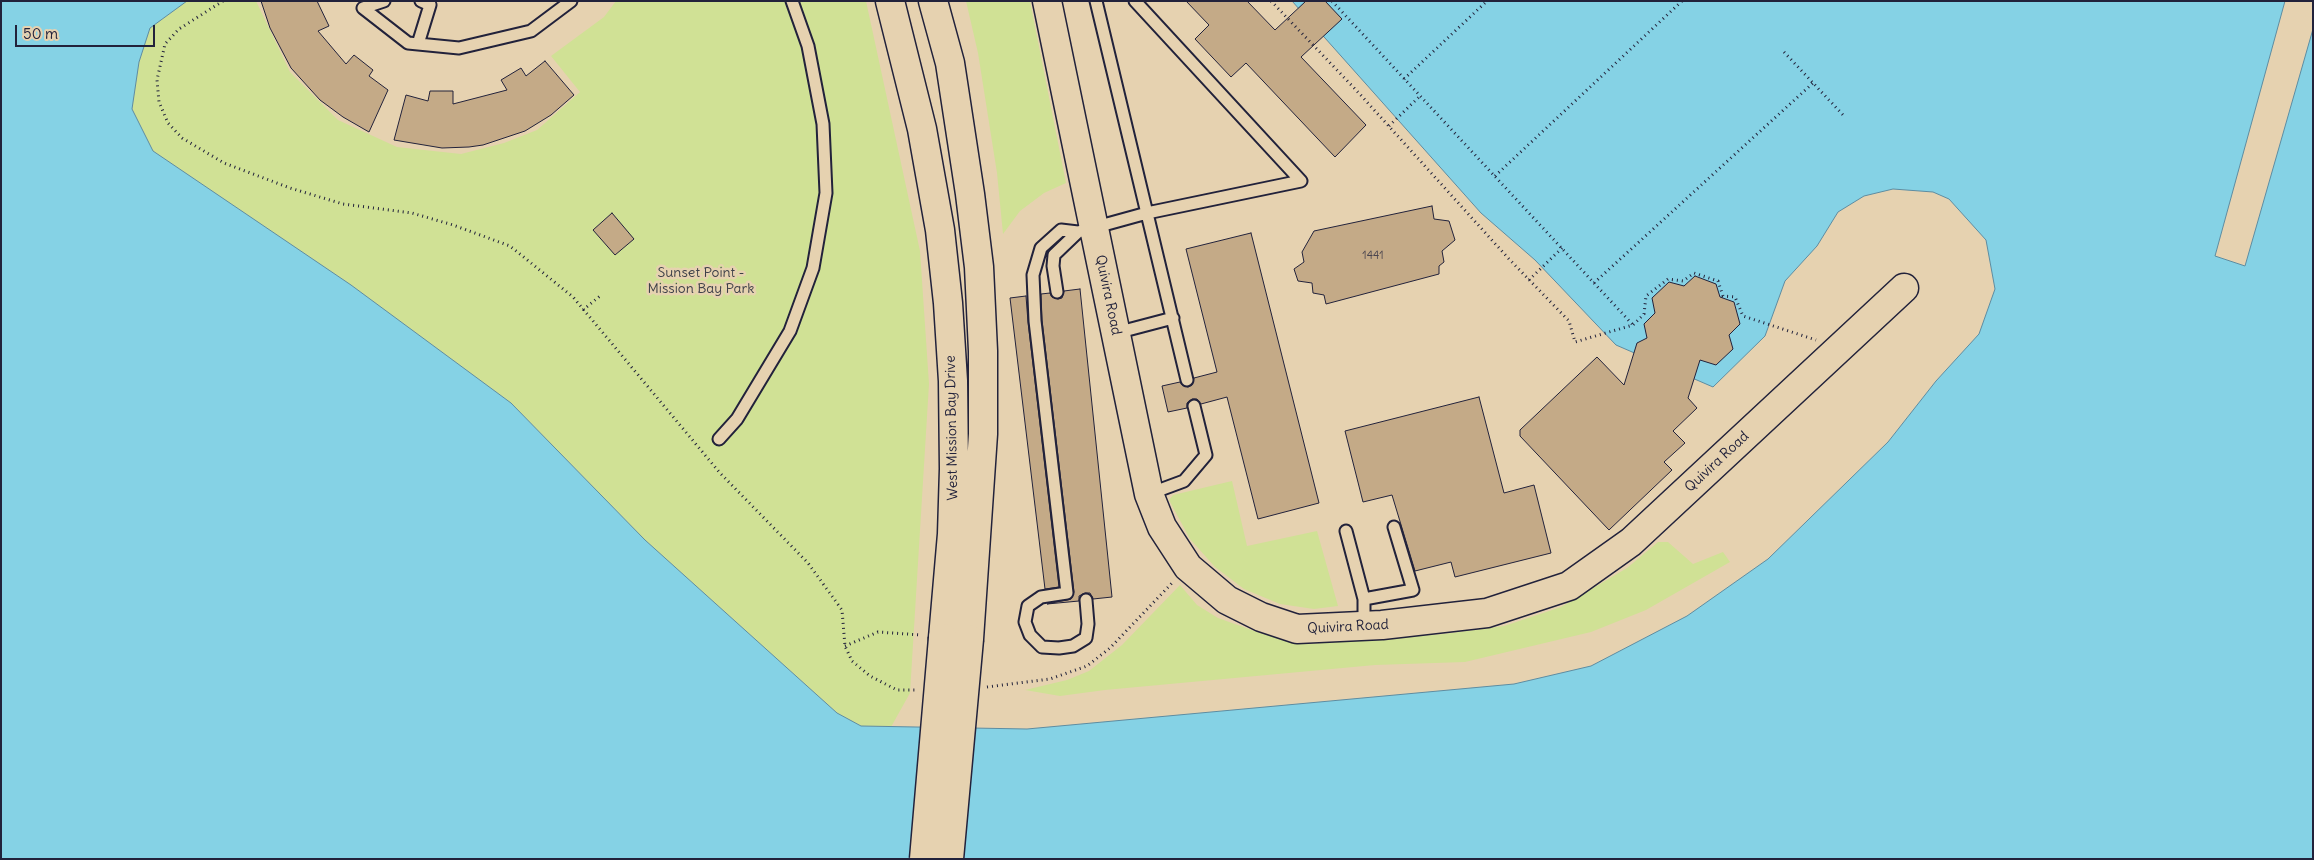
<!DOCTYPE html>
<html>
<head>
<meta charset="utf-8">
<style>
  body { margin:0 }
  #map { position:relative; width:2314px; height:860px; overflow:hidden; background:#e6d2b0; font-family:Delius,sans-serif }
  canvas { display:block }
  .frame { position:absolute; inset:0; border:2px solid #22223b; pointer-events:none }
  .scale { position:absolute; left:15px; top:25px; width:140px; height:22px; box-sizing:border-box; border:2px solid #22223b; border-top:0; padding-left:6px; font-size:15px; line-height:18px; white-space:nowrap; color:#22223b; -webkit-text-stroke:4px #e6d2b0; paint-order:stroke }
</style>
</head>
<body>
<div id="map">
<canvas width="2314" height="860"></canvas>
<div class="frame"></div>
<div class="scale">50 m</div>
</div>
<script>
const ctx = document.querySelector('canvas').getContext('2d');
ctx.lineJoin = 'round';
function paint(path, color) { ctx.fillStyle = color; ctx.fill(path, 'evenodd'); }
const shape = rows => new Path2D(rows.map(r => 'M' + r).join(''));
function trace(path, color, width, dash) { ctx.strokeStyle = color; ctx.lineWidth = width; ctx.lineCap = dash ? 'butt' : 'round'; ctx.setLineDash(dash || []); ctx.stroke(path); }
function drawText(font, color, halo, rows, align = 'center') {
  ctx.font = font + ' Delius,sans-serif'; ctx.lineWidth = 5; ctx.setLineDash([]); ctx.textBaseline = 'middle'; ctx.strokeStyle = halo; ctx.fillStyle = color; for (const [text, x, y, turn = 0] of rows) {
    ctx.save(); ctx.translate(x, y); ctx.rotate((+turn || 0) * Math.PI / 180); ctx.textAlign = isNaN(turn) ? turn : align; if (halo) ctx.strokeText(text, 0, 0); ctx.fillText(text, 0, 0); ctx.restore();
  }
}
paint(shape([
  [187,1,256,1,290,72,338,120,397,147,461,154,504,143,537,130,580,92,551,56,604,17,616,1,866,1,920,251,929,384,910,693,891,727,861,726,837,713,645,540,511,403,351,285,153,151,132,109,139,62,150,28],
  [966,1,1030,1,1066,183,1044,193,1020,211,1003,234,997,173,978,53],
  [1232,481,1247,546,1317,531,1338,606,1314,609,1280,604,1244,589,1215,567,1190,539,1169,500,1173,495],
  [1658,542,1668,542,1693,564,1723,552,1730,562,1646,610,1591,632,1465,662,1375,665,1105,690,1060,696,1025,690,1067,680,1089,671,1122,645,1180,585,1197,605,1218,618,1263,634,1310,644,1444,634,1504,626,1561,607,1627,568]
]), '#d0e195');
const water = shape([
  [1,1,187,1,150,28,139,62,132,109,153,151,351,285,511,403,645,540,837,713,861,726,1027,729,1514,684,1591,666,1687,616,1768,559,1888,442,1936,381,1979,334,1995,289,1986,240,1949,199,1933,192,1893,189,1864,196,1838,212,1817,246,1785,281,1765,336,1713,387,1616,345,1535,260,1481,213,1292,1,2285,1,2215,256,2245,266,2313,29,2313,859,1,859,1,1]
]);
paint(water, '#85d2e5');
trace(water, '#5d8ca1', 1);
const building = shape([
  [261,1,317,1,329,26,318,31,346,64,354,55,373,70,369,76,388,90,369,132,343,117,320,100,291,68,270,28,261,1],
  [1186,1,1247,1,1275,30,1306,1,1325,1,1342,19,1301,57,1366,125,1335,157,1246,63,1231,77,1195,39,1209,25,1186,1],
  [545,61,574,95,551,115,525,131,483,145,469,147,442,148,394,140,406,95,428,101,430,91,453,91,453,104,507,90,501,80,521,68,526,76,545,61],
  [1432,206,1434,219,1449,221,1455,240,1442,251,1444,262,1439,266,1439,274,1326,304,1324,295,1313,293,1312,283,1298,281,1294,269,1304,262,1302,252,1314,231,1432,206],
  [612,213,634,239,615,255,593,230,612,213],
  [1251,233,1319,503,1258,519,1227,397,1201,404,1197,399,1192,399,1187,403,1187,408,1168,412,1162,386,1180,382,1182,385,1188,387,1192,385,1194,378,1217,372,1186,249,1251,233],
  [1695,276,1716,284,1720,297,1734,302,1740,324,1729,335,1733,349,1716,365,1700,360,1688,398,1697,408,1673,431,1685,443,1664,462,1672,470,1609,530,1520,436,1520,430,1597,357,1624,385,1637,343,1647,338,1644,324,1655,313,1652,298,1669,282,1684,286,1695,276],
  [1080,289,1112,597,1093,599,1090,593,1085,593,1079,596,1079,601,1047,604,1071,599,1074,592,1042,320,1041,294,1050,293,1052,297,1058,299,1062,298,1064,291,1080,289],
  [1026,296,1028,322,1059,587,1045,589,1010,298,1026,296],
  [1479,397,1504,493,1534,485,1551,553,1455,577,1451,562,1415,571,1392,495,1363,502,1345,431,1479,397]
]);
paint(building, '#c4aa87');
trace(building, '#22223b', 1);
const service = shape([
  [384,1,363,8,408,43,459,48,531,31,571,1],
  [1096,1,1187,380],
  [418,44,430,5,421,1],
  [1057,292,1053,266,1054,255,1078,232],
  [1116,333,1173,318],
  [719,439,737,419,790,331,813,268,826,193,823,124,808,46,792,1],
  [1149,494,1184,481,1206,455,1194,406],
  [1346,531,1364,599,1364,626],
  [1364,599,1413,590,1394,527],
  [1086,600,1088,624,1086,638,1073,646,1059,648,1042,647,1030,635,1025,622,1028,606,1041,597,1067,593,1035,321,1033,275,1041,248,1061,230,1078,232,1147,213,1301,181,1135,1]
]);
const tertiary = shape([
  [1047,1,1149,494,1162,527,1188,567,1227,600,1261,617,1297,629,1382,625,1487,613,1569,586,1631,542,1904,288]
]);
const primary = shape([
  [890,1,922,129,940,230,948,303,953,381,954,469,952,534,943,638],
  [933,1,950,63,970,194,979,267,983,351,983,434,969,639]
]);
trace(service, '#22223b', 15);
trace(tertiary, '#22223b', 31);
trace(primary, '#22223b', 31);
trace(shape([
  [223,1,179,29,165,44,157,80,159,102,168,123,182,138,224,163,290,188,343,204,412,213,453,225,510,246,573,297,720,473,808,563,842,610,845,646,852,661,870,676,897,690,916,690],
  [1271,1,1357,91,1509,259,1569,321,1575,342,1633,325,1644,314,1646,296,1668,279,1683,281,1694,273,1718,281,1723,296,1735,297,1743,316,1816,340],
  [1332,1,1633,325],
  [1784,52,1844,116],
  [1404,79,1487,1],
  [1389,126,1420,96],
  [1495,176,1682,1],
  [1529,280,1562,248],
  [1594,283,1813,83],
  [583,310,600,296],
  [845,646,878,632,921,635],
  [987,687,1050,679,1087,666,1110,648,1173,582]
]), '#22223b', 3, [1, 4]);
trace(service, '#e6d2b0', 11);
trace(tertiary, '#e6d2b0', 28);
trace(primary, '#e6d2b0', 28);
const primaryBridge = shape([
  [924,859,943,638],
  [949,859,969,639]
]);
trace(primaryBridge, '#22223b', 31, []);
trace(primaryBridge, '#e6d2b0', 28);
drawText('11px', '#4a444e', null, [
  ["1441",1373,256]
]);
drawText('14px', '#3c3f48', '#e6d2b0', [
  ["Sunset Point -",701,273],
  ["Mission Bay Park",701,289]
]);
drawText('14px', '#22223b', '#e6d2b0', [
  ["Quivira Road",1108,295,78],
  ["West Mission Bay Drive",952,428,-91],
  ["Quivira Road",1717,462,-43],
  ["Quivira Road",1348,627,-3]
]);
</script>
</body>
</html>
